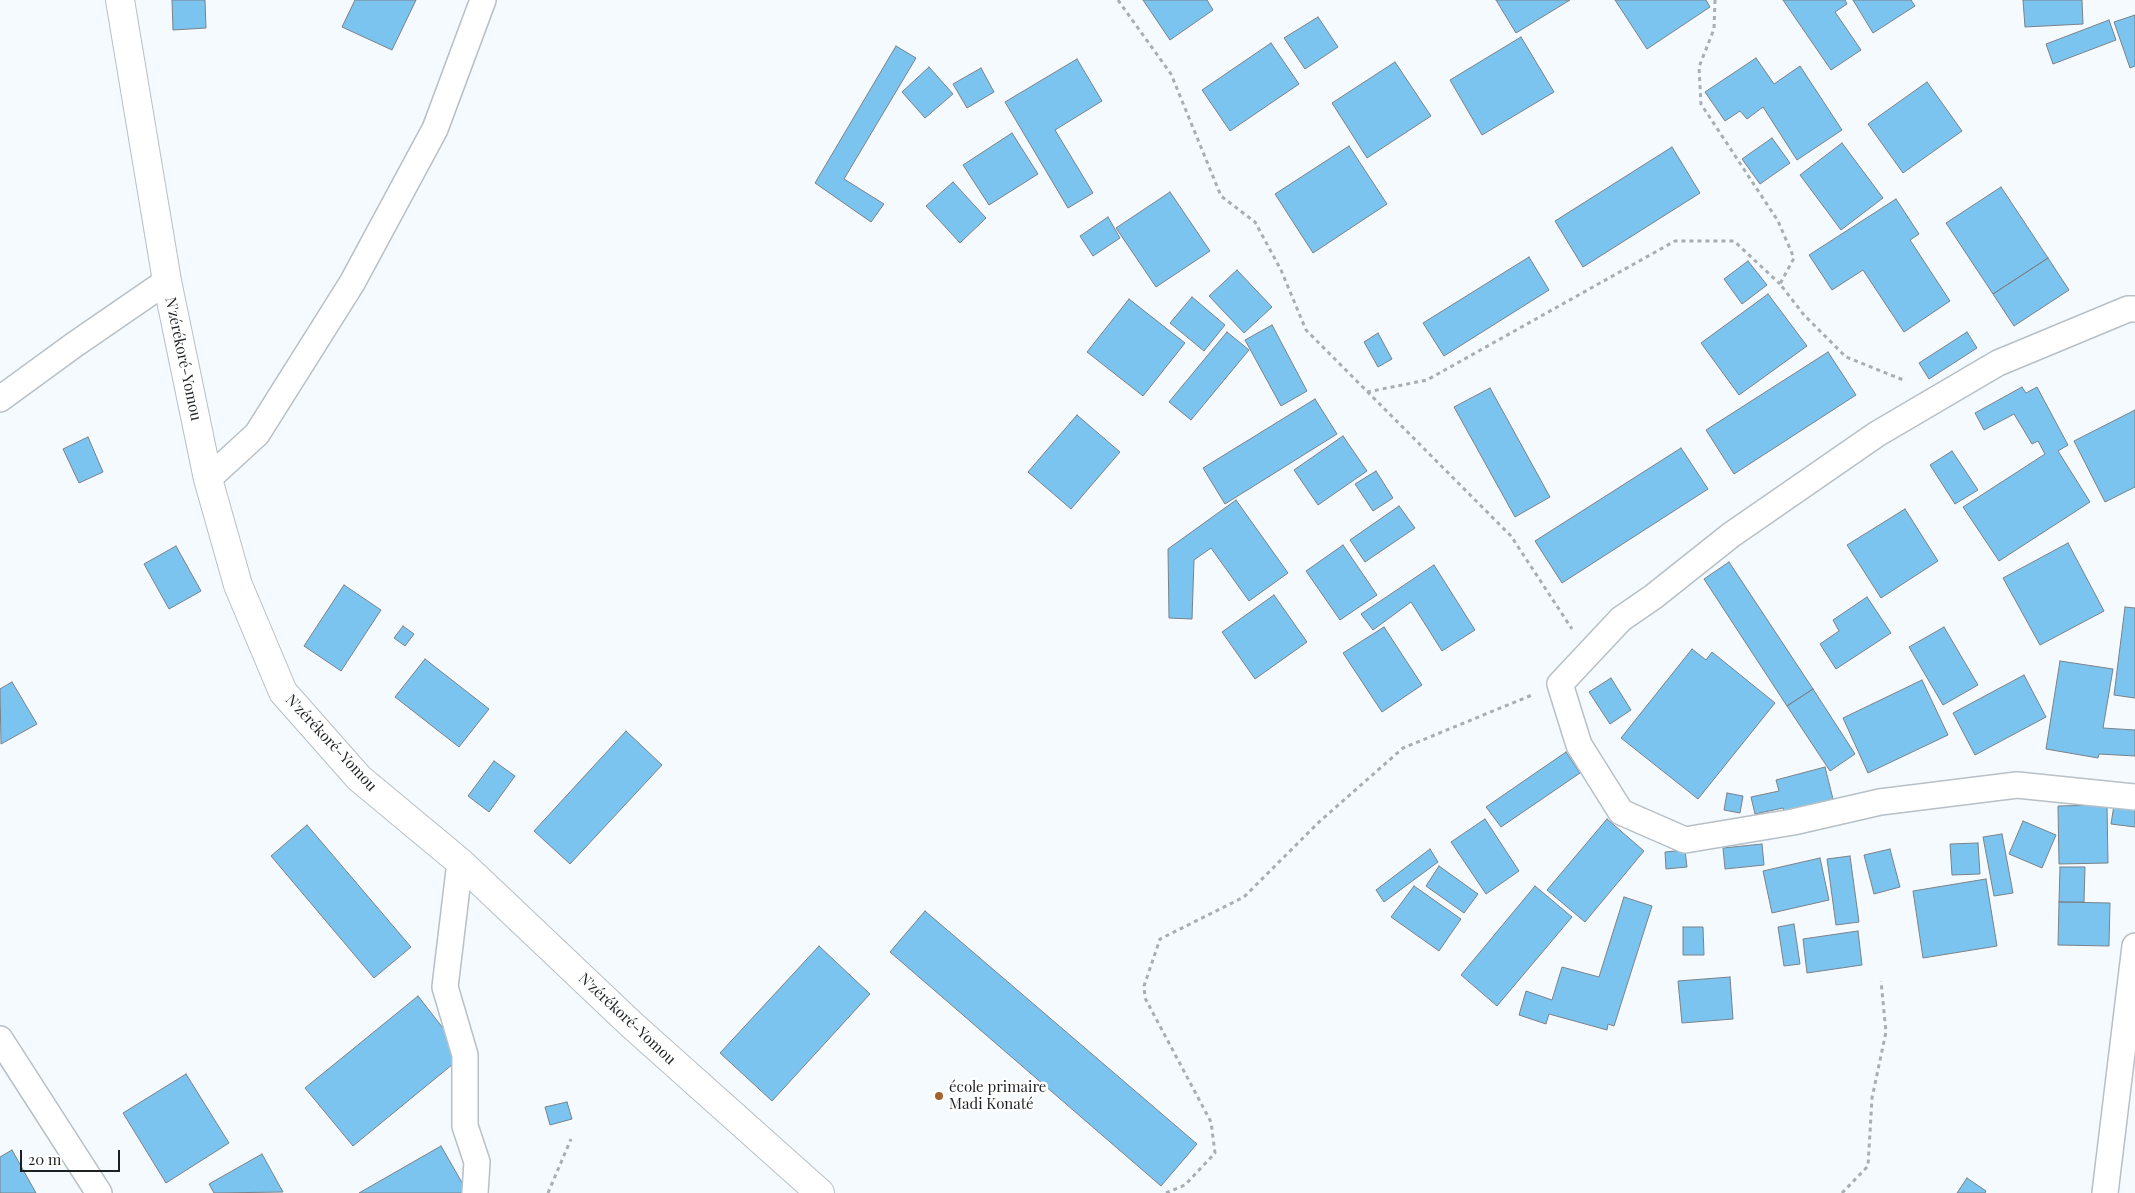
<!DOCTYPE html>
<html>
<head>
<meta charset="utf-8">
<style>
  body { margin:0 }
  #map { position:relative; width:2135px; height:1193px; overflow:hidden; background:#f4fafe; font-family:"Playfair Display",serif }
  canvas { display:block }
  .scale { position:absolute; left:20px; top:1150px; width:100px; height:22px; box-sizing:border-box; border:2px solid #1c2022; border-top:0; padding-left:6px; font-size:15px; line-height:18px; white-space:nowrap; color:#1c2022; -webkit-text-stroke:4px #fff; paint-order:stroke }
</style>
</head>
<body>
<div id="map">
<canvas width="2135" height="1193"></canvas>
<div class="scale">20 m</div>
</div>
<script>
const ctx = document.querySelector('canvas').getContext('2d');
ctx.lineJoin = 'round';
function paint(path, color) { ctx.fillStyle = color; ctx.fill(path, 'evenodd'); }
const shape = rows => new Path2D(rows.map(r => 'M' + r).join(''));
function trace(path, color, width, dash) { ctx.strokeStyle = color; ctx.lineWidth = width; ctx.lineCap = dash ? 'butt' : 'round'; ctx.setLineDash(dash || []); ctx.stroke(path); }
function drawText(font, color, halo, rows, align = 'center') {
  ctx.font = font + ' "Playfair Display",serif'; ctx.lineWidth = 5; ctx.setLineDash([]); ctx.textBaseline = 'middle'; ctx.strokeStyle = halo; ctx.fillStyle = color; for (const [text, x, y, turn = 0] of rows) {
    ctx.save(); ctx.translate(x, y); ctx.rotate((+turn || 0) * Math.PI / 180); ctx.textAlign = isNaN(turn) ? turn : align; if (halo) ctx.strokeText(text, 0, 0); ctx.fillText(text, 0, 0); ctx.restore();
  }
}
const building = shape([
  [172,0,205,0,206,28,173,30,172,0],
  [355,0,416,0,392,50,342,27,355,0],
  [1143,0,1207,0,1213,10,1170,40,1143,0],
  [1496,0,1570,0,1516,33,1496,0],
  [1615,0,1706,0,1710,7,1647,49,1615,0],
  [1783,0,1845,0,1847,4,1835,12,1861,50,1831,70,1783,0],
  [1853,0,1911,0,1915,6,1873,33,1853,0],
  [2023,0,2082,0,2083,24,2025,27,2023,0],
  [2135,15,2135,66,2130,68,2114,22,2135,15],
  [1318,17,1338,47,1305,69,1284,38,1318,17],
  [2109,20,2116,40,2053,64,2046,44,2109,20],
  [1521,37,1554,92,1482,135,1450,80,1521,37],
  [1271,43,1299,84,1230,131,1202,90,1271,43],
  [896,46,916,58,844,179,884,204,871,222,815,183,896,46],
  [1756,58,1774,84,1800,66,1842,130,1797,160,1763,107,1747,119,1740,111,1725,121,1705,92,1756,58],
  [1077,59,1102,101,1055,130,1093,193,1068,208,1005,102,1077,59],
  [1395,62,1431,116,1367,158,1332,103,1395,62],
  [929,67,953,94,925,118,902,92,929,67],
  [981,68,994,92,967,108,953,84,981,68],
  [1927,82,1962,131,1903,173,1868,124,1927,82],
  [1012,133,1038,174,989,205,963,165,1012,133],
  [1772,138,1790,163,1760,184,1742,159,1772,138],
  [1842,143,1883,198,1841,230,1800,175,1842,143],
  [1349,146,1387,204,1313,253,1275,194,1349,146],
  [1672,147,1700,193,1583,267,1555,221,1672,147],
  [953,182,986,218,960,243,926,206,953,182],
  [2001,187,2048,258,1993,294,1946,223,2001,187],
  [1170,192,1210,251,1156,287,1116,228,1170,192],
  [1896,199,1919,234,1910,240,1950,301,1904,332,1863,270,1832,290,1809,255,1896,199],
  [1108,217,1120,238,1093,256,1080,236,1108,217],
  [1529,257,1549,290,1444,356,1423,323,1529,257],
  [2048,258,2069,290,2014,326,1993,294,2048,258],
  [1748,261,1767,285,1742,304,1724,279,1748,261],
  [1237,270,1272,307,1244,333,1209,296,1237,270],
  [1768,294,1807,346,1739,395,1701,343,1768,294],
  [1192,297,1225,325,1204,351,1170,323,1192,297],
  [1129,299,1185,343,1143,396,1087,352,1129,299],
  [1272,325,1307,391,1281,406,1245,340,1272,325],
  [1227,332,1249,350,1191,420,1169,402,1227,332],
  [1967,332,1977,348,1929,379,1919,363,1967,332],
  [1378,333,1392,359,1378,367,1364,342,1378,333],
  [1828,352,1856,395,1734,474,1706,430,1828,352],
  [2022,387,2026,393,2037,387,2068,445,2058,451,2090,502,1999,561,1963,507,2045,454,2038,441,2032,444,2014,414,1984,430,1975,413,2022,387],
  [1490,388,1550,497,1515,517,1454,407,1490,388],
  [1315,399,1337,434,1225,504,1203,468,1315,399],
  [2135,410,2135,487,2105,502,2074,441,2135,410],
  [1077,415,1120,452,1071,509,1028,472,1077,415],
  [1343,436,1367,471,1318,505,1294,470,1343,436],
  [88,437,103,472,79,483,63,449,88,437],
  [1681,448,1708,489,1562,583,1535,541,1681,448],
  [1952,451,1978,490,1955,504,1930,465,1952,451],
  [1376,471,1393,498,1373,511,1355,484,1376,471],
  [1236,500,1288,573,1249,601,1211,548,1194,560,1192,619,1169,618,1168,549,1236,500],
  [1399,506,1415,528,1365,562,1350,540,1399,506],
  [1905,509,1938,561,1881,598,1847,545,1905,509],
  [2068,543,2104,611,2040,645,2003,578,2068,543],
  [1343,545,1377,595,1340,620,1306,571,1343,545],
  [176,546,201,591,169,609,144,564,176,546],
  [1729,562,1813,689,1787,706,1704,579,1729,562],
  [1434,565,1475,630,1442,651,1411,602,1373,630,1361,614,1434,565],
  [344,585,381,610,341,671,304,646,344,585],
  [1274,595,1307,642,1255,679,1222,632,1274,595],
  [1867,597,1891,633,1836,669,1820,644,1839,631,1833,620,1867,597],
  [2125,607,2135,608,2135,698,2114,695,2125,607],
  [403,626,414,634,405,646,394,638,403,626],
  [1384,627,1422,685,1382,712,1343,653,1384,627],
  [1944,627,1978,685,1943,705,1909,647,1944,627],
  [1692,649,1706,660,1712,652,1775,703,1698,799,1621,738,1692,649],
  [425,659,489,709,459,747,395,697,425,659],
  [2060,661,2113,669,2103,728,2135,730,2135,756,2099,754,2098,758,2046,749,2060,661],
  [2024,675,2046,717,1975,755,1953,713,2024,675],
  [1611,678,1631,710,1610,724,1589,692,1611,678],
  [1922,680,1948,735,1868,773,1843,718,1922,680],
  [12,682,37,724,1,744,0,689,12,682],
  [1813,689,1855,754,1830,771,1787,706,1813,689],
  [626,731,662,765,570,864,534,831,626,731],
  [1566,752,1580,773,1501,827,1486,807,1566,752],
  [494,761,515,776,489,812,468,796,494,761],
  [1825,767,1833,799,1784,811,1783,808,1755,814,1751,797,1779,791,1776,780,1825,767],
  [1727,793,1743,796,1740,813,1724,810,1727,793],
  [2107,805,2108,863,2059,864,2058,806,2107,805],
  [2114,805,2135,807,2135,827,2111,824,2114,805],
  [1485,819,1519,871,1486,894,1451,842,1485,819],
  [1607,819,1644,851,1585,922,1547,890,1607,819],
  [2023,821,2056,835,2042,868,2009,854,2023,821],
  [307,825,411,947,374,978,271,856,307,825],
  [2002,834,2013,893,1994,896,1983,837,2002,834],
  [1978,843,1980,874,1952,875,1950,844,1978,843],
  [1762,844,1764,865,1725,869,1723,848,1762,844],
  [1430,849,1438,862,1384,902,1376,890,1430,849],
  [1890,849,1900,887,1874,894,1864,855,1890,849],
  [1685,850,1687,867,1666,869,1665,852,1685,850],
  [1850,856,1859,922,1836,925,1827,859,1850,856],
  [1820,858,1829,900,1772,913,1763,871,1820,858],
  [1439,866,1478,894,1464,913,1426,886,1439,866],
  [2060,867,2085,867,2084,902,2059,902,2060,867],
  [1986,879,1997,946,1923,958,1913,891,1986,879],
  [1414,886,1461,919,1439,951,1391,917,1414,886],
  [1535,886,1572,917,1497,1006,1461,975,1535,886],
  [1624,897,1652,906,1614,1026,1608,1024,1607,1030,1549,1014,1546,1024,1519,1015,1526,991,1552,1000,1562,967,1599,977,1624,897],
  [2059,902,2110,903,2109,946,2058,945,2059,902],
  [925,911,1197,1144,1161,1186,890,952,925,911],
  [1794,924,1800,964,1784,966,1778,927,1794,924],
  [1683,927,1703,927,1704,955,1683,955,1683,927],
  [1858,931,1862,965,1807,973,1803,939,1858,931],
  [819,946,870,994,772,1101,720,1053,819,946],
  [1730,977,1733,1019,1682,1023,1678,981,1730,977],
  [418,996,464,1055,353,1146,305,1088,418,996],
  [186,1074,229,1143,166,1183,123,1113,186,1074],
  [567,1102,572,1119,550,1125,545,1107,567,1102],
  [441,1146,468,1193,359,1193,441,1146],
  [12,1150,36,1193,0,1193,0,1157,12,1150],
  [262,1154,283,1192,214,1193,209,1184,262,1154],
  [1967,1178,1986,1191,1985,1193,1957,1193,1967,1178]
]);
paint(building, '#7bc4ef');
trace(building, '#7a8288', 1);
const street = shape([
  [2135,309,2128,309,1998,363,1877,434,1731,535,1653,597,1621,619,1560,684,1579,745,1621,812,1685,840,1793,822,1880,802,2017,785,2135,797],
  [0,399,74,345,167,281],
  [208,479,257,434,352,283,435,129,483,0],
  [460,862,445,987,465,1055,465,1126,477,1162,475,1193],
  [0,1039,99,1193],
  [2105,1193,2135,946]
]);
const highway = shape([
  [120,0,167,281,208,479,238,585,283,692,359,778,460,862,632,1025,820,1193]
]);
trace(street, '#b7c0c6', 28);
trace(highway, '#b7c0c6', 30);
trace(shape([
  [1118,0,1171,74,1221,196,1255,222,1281,270,1306,330,1511,536,1572,629],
  [1715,0,1714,29,1699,67,1701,104,1778,221,1794,258,1780,284,1804,315,1846,357,1906,381],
  [1367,392,1427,380,1675,241,1734,241,1780,284],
  [548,1193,571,1139],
  [1166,1193,1185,1185,1215,1153,1211,1122,1145,998,1144,986,1160,939,1244,897,1319,822,1403,748,1532,695],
  [1842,1193,1868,1166,1872,1098,1886,1032,1881,981]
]), '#a9aeb1', 3, [4, 4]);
trace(street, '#fff', 25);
trace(highway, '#fff', 28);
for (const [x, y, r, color] of [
  [939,1096,5,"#a4622f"]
]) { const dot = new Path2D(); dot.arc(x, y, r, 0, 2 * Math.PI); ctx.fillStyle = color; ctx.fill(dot); trace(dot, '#fff', 2); }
drawText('15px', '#1c2022', '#fff', [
  ["N'zérékoré-Yomou",183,359,78],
  ["N'zérékoré-Yomou",331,743,47],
  ["N'zérékoré-Yomou",627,1019,43]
]);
drawText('15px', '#1c2022', '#fff', [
  ["école primaire",949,1087],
  ["Madi Konaté",949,1104]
], 'left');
</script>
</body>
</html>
